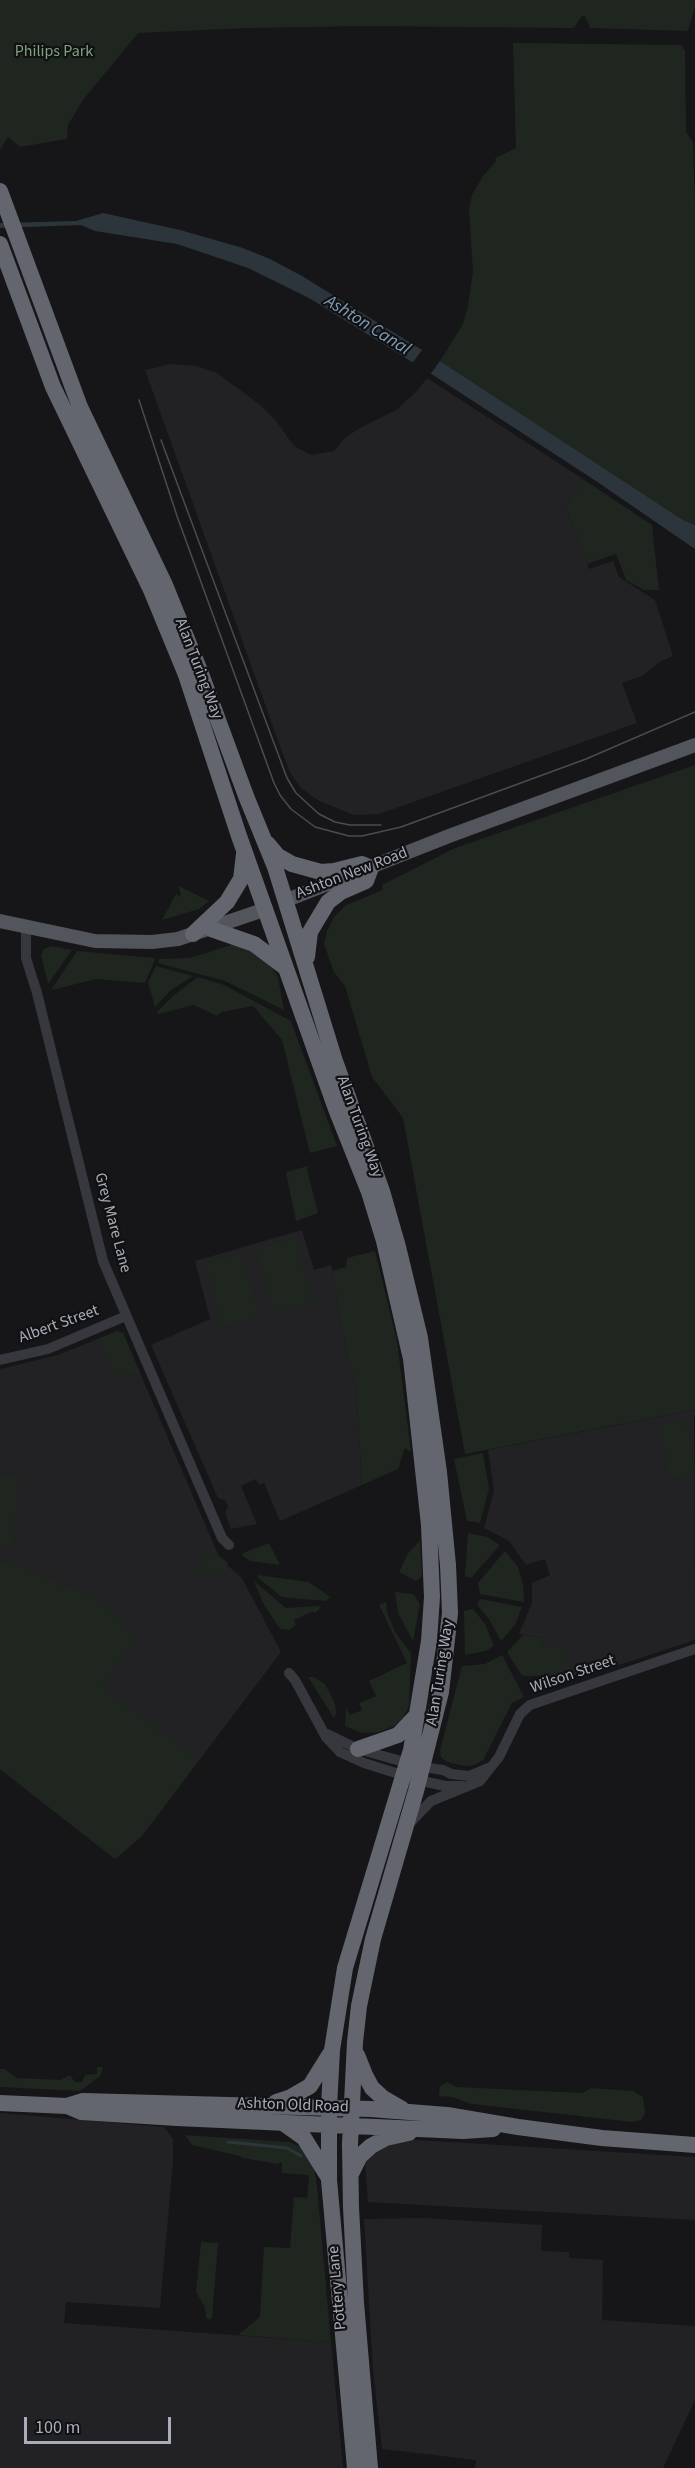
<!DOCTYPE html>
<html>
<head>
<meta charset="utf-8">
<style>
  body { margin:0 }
  #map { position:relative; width:695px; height:2468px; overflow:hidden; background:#161618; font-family:"Source Sans 3",sans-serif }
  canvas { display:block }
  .scale { position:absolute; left:24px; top:2417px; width:147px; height:27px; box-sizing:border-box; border:3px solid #a8adb8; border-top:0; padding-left:8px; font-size:18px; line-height:21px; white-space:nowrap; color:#a8adb8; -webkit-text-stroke:4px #111113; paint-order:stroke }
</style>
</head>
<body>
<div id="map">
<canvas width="695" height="2468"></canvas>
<div class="scale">100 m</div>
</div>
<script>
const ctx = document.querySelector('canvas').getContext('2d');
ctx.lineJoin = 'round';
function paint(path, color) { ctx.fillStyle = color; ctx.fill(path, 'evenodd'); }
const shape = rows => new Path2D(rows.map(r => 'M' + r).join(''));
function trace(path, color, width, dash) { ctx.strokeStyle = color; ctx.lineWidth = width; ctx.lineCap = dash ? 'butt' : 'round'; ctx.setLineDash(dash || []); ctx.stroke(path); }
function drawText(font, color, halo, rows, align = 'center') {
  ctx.font = font + ' "Source Sans 3",sans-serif'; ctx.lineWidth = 4.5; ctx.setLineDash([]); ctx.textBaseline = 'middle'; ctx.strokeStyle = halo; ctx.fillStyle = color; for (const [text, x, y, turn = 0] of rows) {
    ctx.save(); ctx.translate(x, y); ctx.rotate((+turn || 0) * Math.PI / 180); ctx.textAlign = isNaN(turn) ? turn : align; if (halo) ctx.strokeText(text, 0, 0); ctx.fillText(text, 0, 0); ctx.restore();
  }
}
paint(shape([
  [170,364,196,366,217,373,259,404,276,421,294,446,311,455,334,451,344,439,358,429,396,410,417,391,427,378,583,479,566,506,589,569,613,561,619,577,655,600,673,656,660,662,642,676,622,683,637,723,379,814,354,815,319,801,301,788,289,771,145,370],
  [302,1230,314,1270,331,1265,346,1350,356,1387,362,1485,280,1521,264,1483,259,1485,256,1479,241,1486,257,1524,231,1529,225,1513,228,1507,225,1500,218,1498,151,1345,210,1319,195,1261],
  [117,1331,123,1333,220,1559,242,1578,281,1652,142,1836,115,1859,0,1769,0,1369,58,1355],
  [694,1410,695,1640,607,1669,572,1668,542,1645,543,1638,519,1634,532,1603,532,1583,550,1575,545,1559,526,1565,509,1541,484,1528,494,1490,488,1450],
  [0,2113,164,2127,173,2139,173,2161,160,2308,66,2302,64,2323,331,2342,343,2468,0,2468],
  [417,2140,695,2157,695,2220,368,2202,365,2163,376,2148],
  [422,2218,542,2225,541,2251,569,2252,569,2258,603,2260,602,2320,695,2326,695,2400,663,2468,475,2468,476,2460,382,2449,373,2370,364,2219]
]), '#222225');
paint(shape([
  [0,0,695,0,695,7,688,31,590,28,585,16,582,16,574,28,367,26,247,28,138,33,83,100,68,125,67,139,20,147,8,137,0,150],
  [513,43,681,45,685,51,686,132,693,142,695,210,695,525,683,520,440,361,463,324,468,306,473,272,469,209,472,195,483,176,496,161,495,158,516,148],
  [583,479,652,525,659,590,644,590,626,580,616,554,587,564,566,506],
  [695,765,695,1417,693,1410,465,1454,403,1118,372,1077,345,986,334,972,324,944,327,931,334,917,346,905,383,890,382,885,455,848],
  [179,886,209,901,199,909,162,920,176,894,181,897],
  [234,944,241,945,272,967,278,977,284,1010,225,981,158,963,159,959,190,958],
  [52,946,72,950,48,984,41,955,44,949],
  [77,951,154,958,154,962,145,983,97,979,51,990],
  [156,966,193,976,171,990,155,1007,148,982],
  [198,977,224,985,291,1021,337,1146,310,1153,282,1040,253,1006,222,1012,217,1016,194,1005,158,1014,157,1012,173,996],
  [308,1166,307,1170,318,1213,296,1221,286,1172],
  [295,1238,313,1302,274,1313,256,1249],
  [375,1251,397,1341,411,1452,405,1448,398,1469,362,1485,356,1387,346,1350,332,1271,346,1267,347,1258],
  [242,1253,260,1317,222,1327,204,1263],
  [117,1331,123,1333,139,1371,116,1379,99,1341,102,1337],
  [686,1419,695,1473,669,1478,659,1424],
  [483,1453,489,1489,480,1523,467,1521,454,1459],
  [0,1474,20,1476,12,1548,0,1547],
  [468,1533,487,1537,500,1545,471,1578,465,1576],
  [420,1541,422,1576,416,1581,399,1572,409,1552],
  [269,1543,280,1565,250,1561,243,1556,243,1553],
  [204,1544,228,1563,227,1569,208,1576,198,1572],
  [505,1551,518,1567,523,1584,524,1602,480,1594,478,1583],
  [0,1563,21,1566,87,1595,122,1617,119,1622,131,1629,130,1632,138,1637,101,1686,199,1760,142,1836,115,1859,0,1769],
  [258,1575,309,1582,330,1597,326,1601,282,1597,257,1577],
  [254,1581,286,1608,320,1606,319,1610,314,1613,313,1611,294,1620,296,1625,289,1630,280,1629,263,1603],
  [395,1592,413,1594,420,1604,413,1641,398,1613],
  [480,1599,522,1607,515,1625,501,1641,489,1619,477,1605],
  [386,1602,387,1612,395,1632,411,1653,409,1706,403,1718,394,1726,379,1732,362,1733,345,1726,346,1707,350,1715,362,1710,359,1703,376,1696,369,1681,407,1663,379,1605],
  [473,1609,485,1624,494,1646,486,1651,465,1655,464,1611],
  [523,1635,543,1638,542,1645,563,1648,572,1668,607,1669,587,1675,522,1676,507,1652],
  [502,1655,524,1697,512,1703,483,1760,475,1765,465,1766,447,1762,441,1757,440,1750,462,1666,485,1664],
  [308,1677,314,1677,325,1684,335,1704,336,1713,334,1718],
  [97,2067,103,2067,100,2076,80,2091,0,2087,0,2069,5,2069,17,2078,61,2080,70,2075,75,2082,82,2082,85,2075,97,2074],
  [447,2082,456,2087,582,2093,591,2088,633,2091,643,2097,645,2113,641,2120,632,2122,472,2104,452,2097,439,2096,440,2086],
  [185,2135,289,2142,301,2147,314,2167,317,2187,331,2342,238,2335,260,2317,264,2247,290,2248,294,2197,307,2198,309,2175,282,2173,282,2162,277,2164,243,2158,240,2156,192,2145],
  [201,2242,218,2243,212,2317,210,2320,206,2318,205,2308,196,2292]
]), '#1e261f');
paint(shape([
  [103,213,180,230,243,248,270,259,302,276,440,361,683,520,695,525,695,549,596,481,433,375,309,298,248,268,177,244,95,231,81,225,0,228,0,223,76,221]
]), '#2c353c');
paint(shape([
  [422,350,440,361,429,376,411,365]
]), '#161618');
trace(shape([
  [228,2142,287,2148,301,2156]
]), '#2c353c', 3);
trace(shape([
  [26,927,26,958,37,993,103,1261,222,1538,229,1545],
  [0,1360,48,1349,126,1316],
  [289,1673,295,1680,326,1737,340,1752,364,1763,418,1780,445,1786,462,1786],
  [327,1734,358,1749,422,1767,443,1770,451,1774,469,1776,488,1768],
  [409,1824,431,1801,480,1781,499,1757,520,1714,530,1705,695,1649]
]), '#37383d', 10);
trace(shape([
  [287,900,449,836,695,745],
  [0,921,95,941,152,942,178,939,266,909]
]), '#53555c', 14);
trace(shape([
  [0,191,80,407,165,585,200,671,246,796,275,867,335,1061,382,1191,398,1247,420,1338,439,1472,448,1565,450,1613,441,1692,416,1791,373,1939,359,2006,355,2042,350,2144,351,2207,356,2303,370,2468],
  [0,244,53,387,151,590,186,675,239,836,336,1109,369,1192,384,1241,411,1359,429,1525,432,1597,429,1641,411,1750,345,1968,332,2050,329,2107,329,2180,355,2468],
  [268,844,278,856,292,864,321,872,334,871,362,864,371,868,366,881,341,892,328,902,310,932,307,957],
  [211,929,254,944,286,968],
  [193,934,227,902,241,879,244,854],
  [358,1749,398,1735,417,1715],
  [357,2055,365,2075,372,2088,383,2098,402,2109],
  [276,2102,291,2097,310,2086,330,2054],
  [0,2103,67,2106,83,2101,120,2102,371,2109,447,2115,518,2127,602,2138,695,2145],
  [67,2106,81,2112,177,2118,463,2131,493,2129],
  [283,2123,304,2138,327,2175],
  [351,2174,360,2156,371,2146,386,2138,409,2133]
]), '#63666e', 16);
trace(shape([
  [139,400,177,516,274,783,280,795,291,809,315,827,349,836,362,836,401,827,586,759,695,712],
  [161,440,287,778,296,793,319,814,335,822,350,825,381,825]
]), '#4a4c52', 1.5);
drawText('16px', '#7fa381', '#111113', [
  ["Philips Park",54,52]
]);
drawText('16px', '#a8adb8', '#111113', [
  ["Alan Turing Way",198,669,69],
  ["Ashton New Road",352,874,-21],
  ["Alan Turing Way",359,1127,70],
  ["Grey Mare Lane",112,1223,75],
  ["Albert Street",59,1325,-20],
  ["Alan Turing Way",441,1673,-81],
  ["Wilson Street",573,1675,-19],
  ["Ashton Old Road",293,2106,2],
  ["Pottery Lane",338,2288,-95]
]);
drawText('italic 18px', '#7f9bb3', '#111113', [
  ["Ashton Canal",367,326,32]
]);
</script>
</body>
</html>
